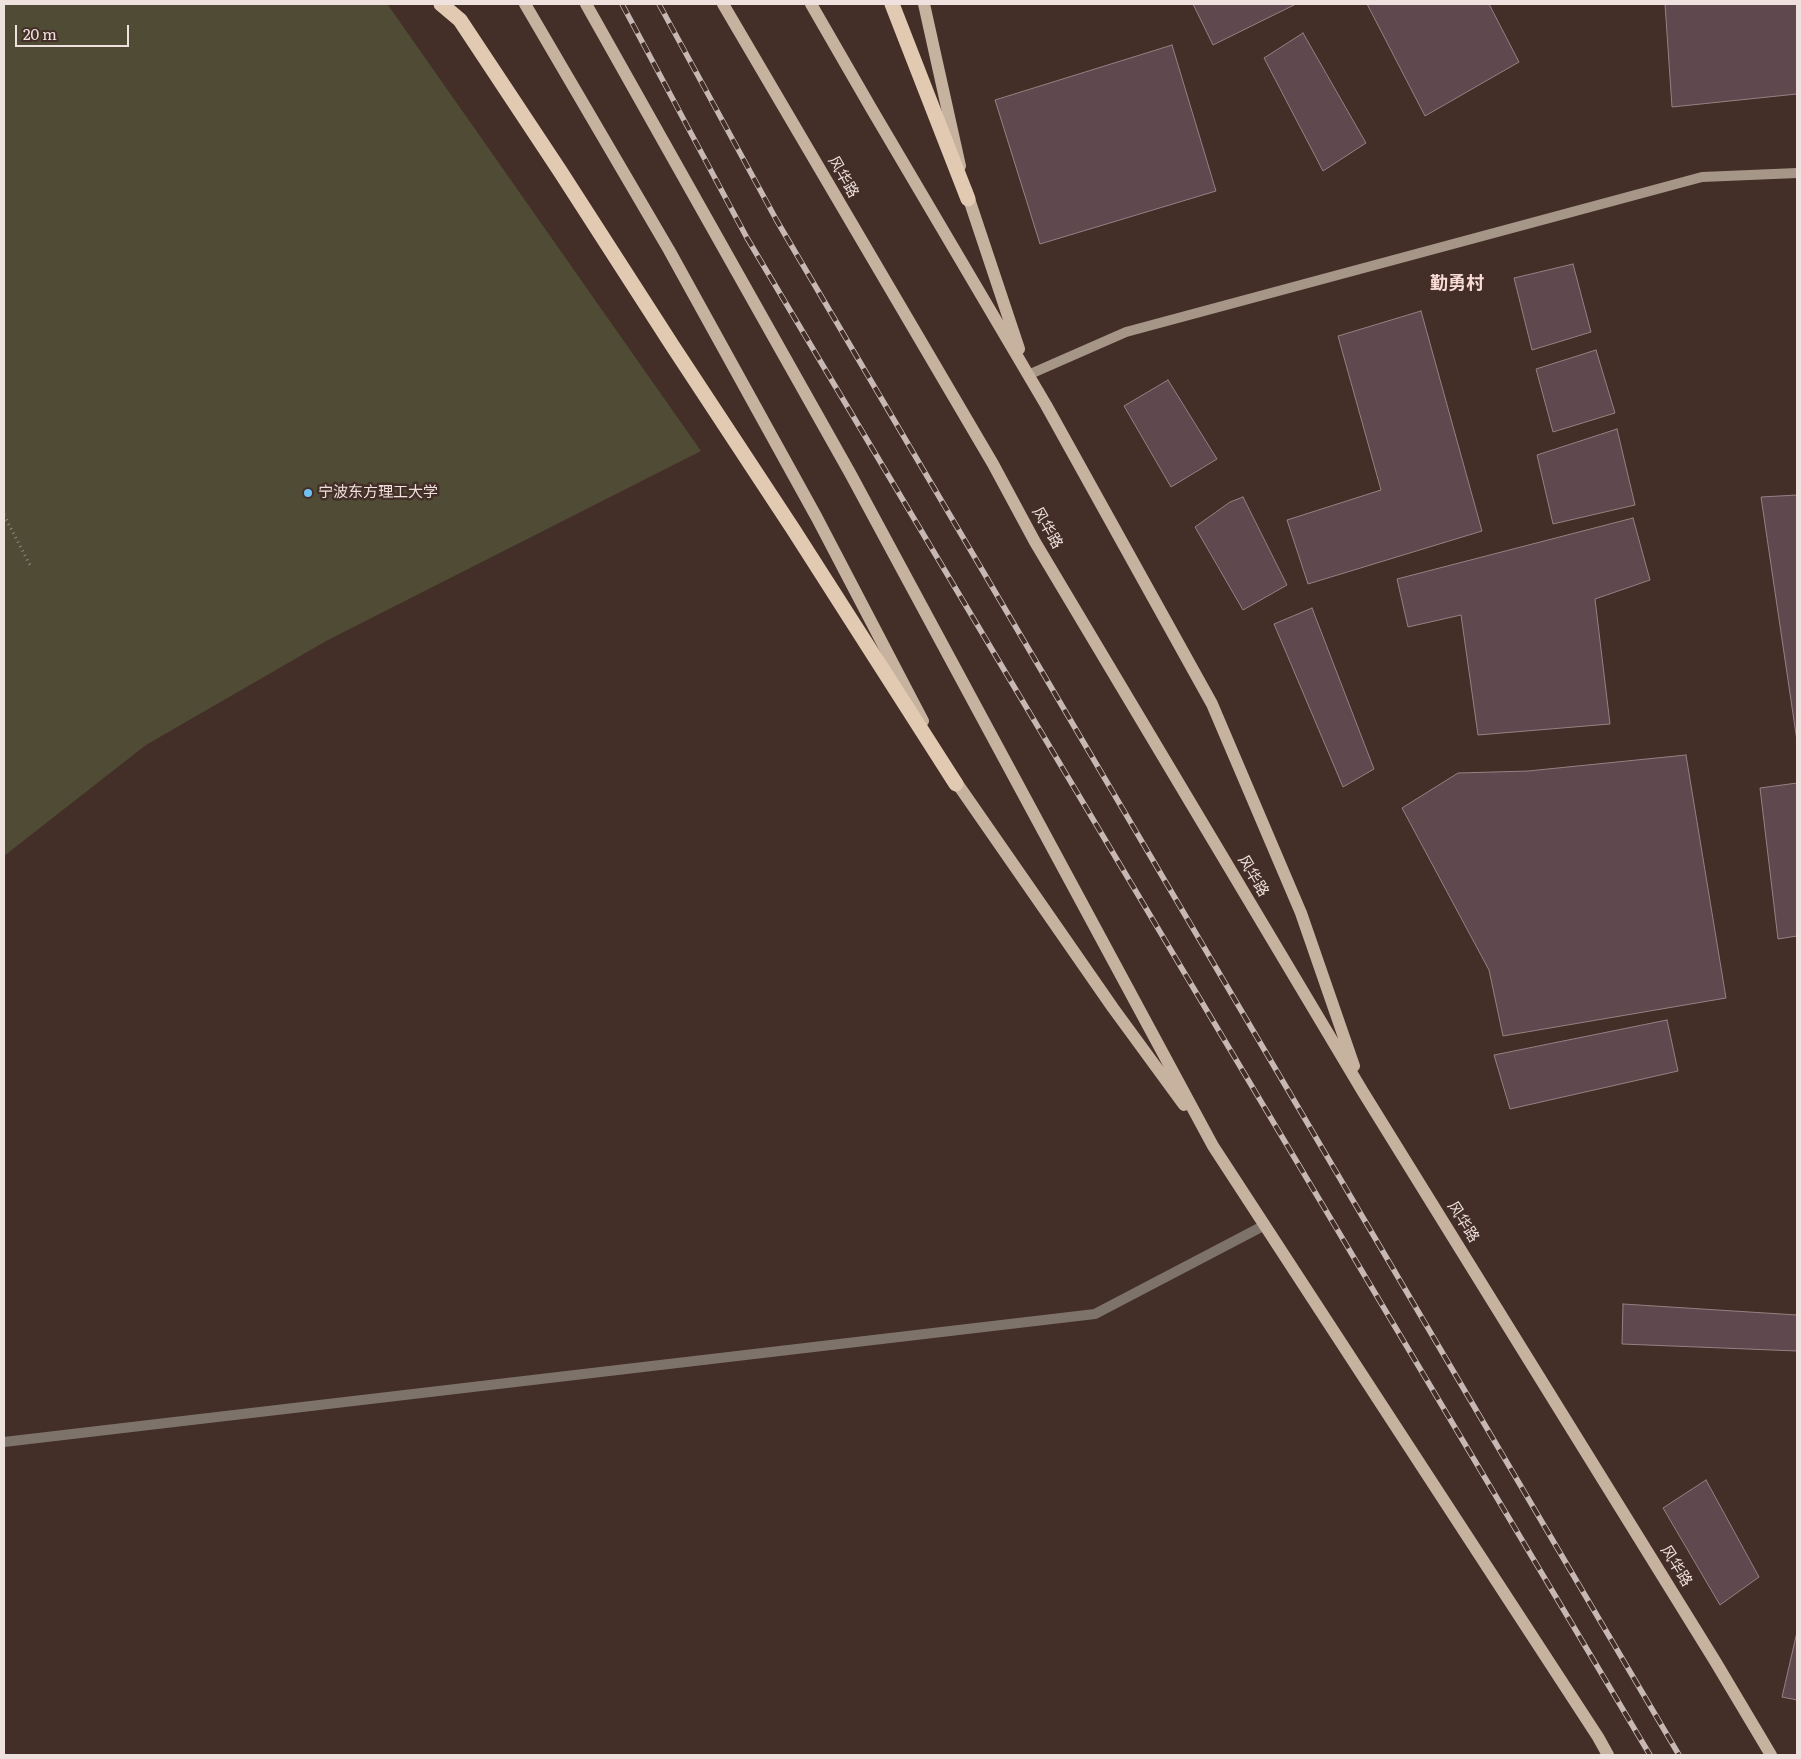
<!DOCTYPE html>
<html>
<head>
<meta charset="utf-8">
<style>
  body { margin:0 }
  #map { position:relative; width:1801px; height:1759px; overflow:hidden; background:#432e28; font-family:Literata,serif }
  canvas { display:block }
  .frame { position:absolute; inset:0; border:5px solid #efe1dd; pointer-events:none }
  .scale { position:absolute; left:15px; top:25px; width:114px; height:22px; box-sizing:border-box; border:2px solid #efe1dd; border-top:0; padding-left:6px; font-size:15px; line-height:18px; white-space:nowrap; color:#efe1dd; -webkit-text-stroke:4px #432e28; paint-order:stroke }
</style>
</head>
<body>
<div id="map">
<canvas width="1801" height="1759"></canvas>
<div class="frame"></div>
<div class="scale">20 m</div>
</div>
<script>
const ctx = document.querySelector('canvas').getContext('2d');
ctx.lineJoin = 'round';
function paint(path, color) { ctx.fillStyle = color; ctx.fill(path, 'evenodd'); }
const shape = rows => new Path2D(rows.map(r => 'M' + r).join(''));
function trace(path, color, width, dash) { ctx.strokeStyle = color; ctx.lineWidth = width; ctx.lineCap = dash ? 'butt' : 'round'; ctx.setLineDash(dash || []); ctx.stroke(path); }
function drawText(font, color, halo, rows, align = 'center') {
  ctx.font = font + ' Literata,"Noto Sans SC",serif'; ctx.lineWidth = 5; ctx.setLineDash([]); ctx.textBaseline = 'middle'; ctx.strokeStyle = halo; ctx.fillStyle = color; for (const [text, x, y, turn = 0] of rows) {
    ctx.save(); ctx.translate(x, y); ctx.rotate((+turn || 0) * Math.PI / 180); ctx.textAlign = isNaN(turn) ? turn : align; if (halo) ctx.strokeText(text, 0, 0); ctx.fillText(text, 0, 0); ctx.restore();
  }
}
paint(shape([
  [4,4,388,5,701,451,328,640,146,745,4,856]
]), '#4f4b34');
const building = shape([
  [1193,4,1296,4,1213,45,1193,4],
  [1367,4,1489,4,1519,62,1425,116,1367,4],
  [1665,4,1797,4,1797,94,1672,107,1665,4],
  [1303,33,1366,143,1323,171,1264,58,1303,33],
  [1172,45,1216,191,1040,244,995,100,1172,45],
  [1573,264,1591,332,1532,350,1514,278,1573,264],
  [1421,311,1482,531,1308,584,1287,520,1381,490,1338,336,1421,311],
  [1596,350,1615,413,1553,432,1536,369,1596,350],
  [1168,380,1217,459,1171,487,1124,406,1168,380],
  [1617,429,1635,505,1553,524,1537,455,1617,429],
  [1797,495,1797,741,1761,497,1797,495],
  [1243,497,1287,585,1243,610,1195,527,1230,502,1243,497],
  [1633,518,1650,580,1595,599,1610,724,1478,735,1461,615,1408,627,1397,579,1633,518],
  [1312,608,1374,769,1343,787,1274,624,1312,608],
  [1686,755,1726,998,1503,1036,1489,970,1402,808,1458,773,1528,771,1686,755],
  [1797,783,1797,936,1778,939,1760,788,1797,783],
  [1667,1020,1678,1071,1510,1109,1494,1055,1667,1020],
  [1623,1304,1797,1315,1797,1351,1622,1344,1623,1304],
  [1706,1480,1759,1577,1720,1605,1663,1508,1706,1480],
  [1797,1632,1797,1700,1782,1697,1797,1632]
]);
paint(building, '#60494e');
trace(building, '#997f84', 1);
trace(shape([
  [4,515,30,565]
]), '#968580', 3, [1, 4]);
trace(shape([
  [4,1442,1095,1314,1265,1225]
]), '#7d736a', 10);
trace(shape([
  [1028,375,1126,332,1702,177,1797,173]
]), '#a69687', 10);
trace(shape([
  [525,4,669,250,817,518,923,721],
  [586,4,850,473,1213,1146,1598,1737,1608,1755],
  [723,4,993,464,1035,542,1363,1092,1715,1661,1771,1755],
  [811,4,871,108,1046,405,1212,704,1301,913,1354,1066],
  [924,4,960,166],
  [966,190,1019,349],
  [952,776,1113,1008,1184,1105]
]), '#c6b29e', 12);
trace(shape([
  [441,4,460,20,560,171,672,345,793,529,956,784],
  [892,4,968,199]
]), '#e2cab2', 15);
const rail = shape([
  [622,4,747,238,1650,1755],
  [659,4,777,221,1679,1755]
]);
trace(rail, '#c7b8b3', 5.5);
trace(rail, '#432e28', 4, [11]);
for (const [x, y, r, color] of [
  [308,493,5,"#70c1f4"]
]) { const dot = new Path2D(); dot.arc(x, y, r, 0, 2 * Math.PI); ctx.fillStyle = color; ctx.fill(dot); trace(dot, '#432e28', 2); }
drawText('15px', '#efe1dd', '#432e28', [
  ["风华路",843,177,60],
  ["风华路",1047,528,60],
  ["风华路",1253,876,59],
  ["风华路",1463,1222,58],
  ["风华路",1676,1566,58]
]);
drawText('15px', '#efe1dd', '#432e28', [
  ["宁波东方理工大学",318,493]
], 'left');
drawText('bold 18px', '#f9dcd5', '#432e28', [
  ["勤勇村",1457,284]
]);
</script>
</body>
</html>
